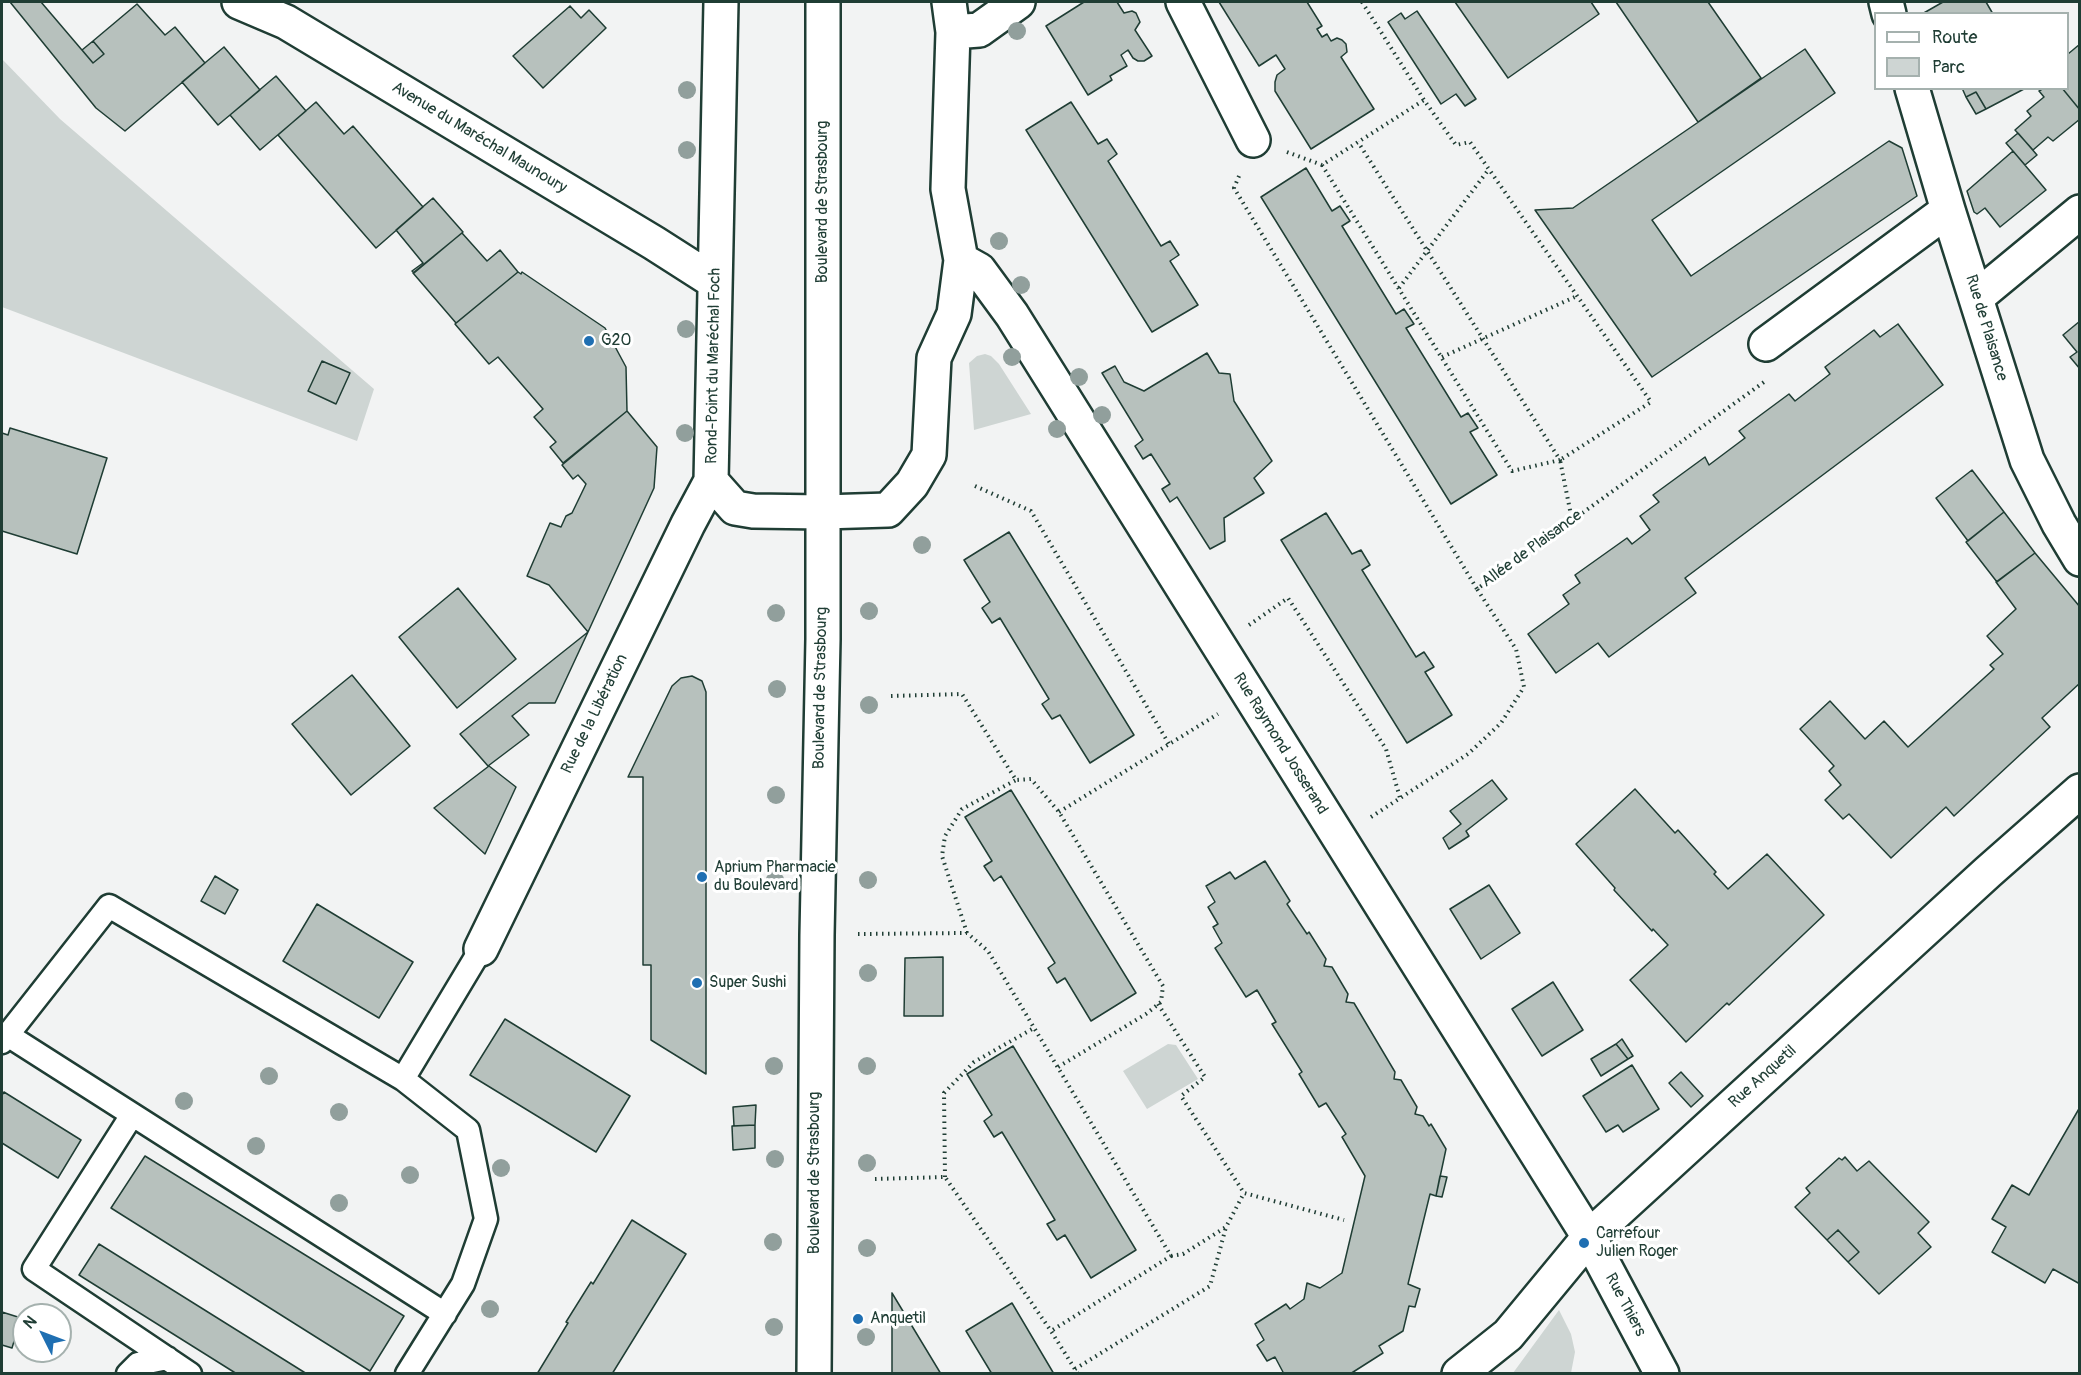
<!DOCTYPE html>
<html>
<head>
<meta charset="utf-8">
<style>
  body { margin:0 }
  #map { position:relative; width:2081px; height:1375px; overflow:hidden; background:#f2f3f3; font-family:Pangolin,sans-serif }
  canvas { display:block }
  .frame { position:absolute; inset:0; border:3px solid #1f3d34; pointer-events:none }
  .legend { position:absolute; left:1874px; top:12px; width:195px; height:78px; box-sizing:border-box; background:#fff; border:2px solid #a5b1ae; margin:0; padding:8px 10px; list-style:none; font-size:18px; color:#1f3d34 }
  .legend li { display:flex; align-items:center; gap:12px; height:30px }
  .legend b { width:30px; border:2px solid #a5b1ae }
  .north { position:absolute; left:12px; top:1303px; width:60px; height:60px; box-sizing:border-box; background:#fff; border:2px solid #a5b1ae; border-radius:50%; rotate:312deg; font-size:16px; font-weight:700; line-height:24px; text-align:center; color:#1f3d34 }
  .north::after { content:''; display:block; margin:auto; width:21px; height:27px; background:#1f6fb2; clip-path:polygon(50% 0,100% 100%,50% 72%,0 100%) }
</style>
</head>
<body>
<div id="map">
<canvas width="2081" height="1375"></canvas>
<div class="frame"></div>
<ul class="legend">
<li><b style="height:8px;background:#fff"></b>Route</li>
<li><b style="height:16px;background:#ced5d3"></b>Parc</li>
</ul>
<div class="north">N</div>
</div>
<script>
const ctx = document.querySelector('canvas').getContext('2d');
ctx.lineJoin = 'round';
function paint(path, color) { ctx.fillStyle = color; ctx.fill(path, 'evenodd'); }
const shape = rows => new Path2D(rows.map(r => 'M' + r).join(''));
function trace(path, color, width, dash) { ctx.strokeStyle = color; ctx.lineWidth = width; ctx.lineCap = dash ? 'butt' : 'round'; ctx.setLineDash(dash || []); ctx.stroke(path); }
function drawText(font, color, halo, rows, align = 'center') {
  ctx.font = font + ' Pangolin,sans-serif'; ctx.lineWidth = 6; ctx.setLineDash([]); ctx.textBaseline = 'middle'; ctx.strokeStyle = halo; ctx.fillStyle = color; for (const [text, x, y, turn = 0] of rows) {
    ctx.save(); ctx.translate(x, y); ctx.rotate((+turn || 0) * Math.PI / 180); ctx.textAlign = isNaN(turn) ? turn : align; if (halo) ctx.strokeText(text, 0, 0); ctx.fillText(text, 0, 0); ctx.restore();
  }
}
paint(shape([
  [2,59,60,119,374,389,357,441,2,307],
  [985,354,991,356,999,364,1031,414,974,430,969,363,977,356],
  [1168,1044,1176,1045,1198,1079,1147,1109,1123,1071],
  [1559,1310,1571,1334,1575,1352,1571,1373,1513,1373]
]), '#ced5d3');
const building = shape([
  [10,2,41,2,93,63,104,54,93,41,137,4,165,35,175,27,205,63,125,131,96,108,10,2],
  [1084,2,1117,2,1124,13,1132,11,1136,13,1140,22,1135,30,1152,56,1144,61,1138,61,1133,58,1128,50,1121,55,1127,66,1110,76,1112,80,1088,95,1046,26,1084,2],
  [1219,2,1307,2,1322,26,1317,29,1322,37,1327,34,1331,41,1337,38,1342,40,1346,44,1347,52,1341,57,1374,109,1311,149,1275,91,1275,82,1277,75,1285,69,1276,55,1259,66,1219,2],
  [1455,2,1591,2,1599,14,1508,78,1455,2],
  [1616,2,1708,2,1761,78,1698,122,1616,2],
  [1943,2,1986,2,1993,14,1922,14,1943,2],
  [570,6,581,18,589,10,606,28,543,88,513,56,570,6],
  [1417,11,1476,99,1465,106,1456,94,1441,104,1388,22,1401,13,1405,19,1417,11],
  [93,41,104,54,93,63,82,50,93,41],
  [2080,44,2080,110,2062,88,2068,88,2068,54,2080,44],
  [224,47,260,90,218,125,182,82,224,47],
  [1805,49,1835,93,1652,220,1691,276,1889,141,1902,148,1917,196,1652,377,1535,210,1573,208,1805,49],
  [276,76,306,111,260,150,230,115,276,76],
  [1962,88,2024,88,2024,89,1986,109,1976,92,1966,97,1962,88],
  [2044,88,2062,88,2080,110,2080,119,2053,141,2048,137,2033,150,2015,130,2031,116,2027,111,2044,97,2039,91,2044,88],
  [1976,92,1986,109,1976,114,1966,97,1976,92],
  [316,102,344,134,353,126,423,207,376,248,278,135,316,102],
  [1071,102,1098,144,1107,139,1117,154,1108,161,1161,246,1170,241,1179,255,1170,261,1198,305,1152,332,1026,130,1071,102],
  [2018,133,2037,155,2025,165,2006,143,2018,133],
  [2013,151,2046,190,2000,227,1985,208,1977,214,1974,212,1967,191,2013,151],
  [1306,168,1332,211,1340,206,1350,221,1342,226,1396,314,1404,309,1414,324,1406,328,1461,417,1468,413,1478,428,1470,432,1497,475,1451,504,1261,197,1306,168],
  [433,198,463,232,414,273,412,271,423,263,396,230,433,198],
  [462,233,487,261,500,250,518,272,456,323,413,273,462,233],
  [518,272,521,274,522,272,605,328,626,367,627,411,563,463,550,447,556,442,534,417,543,409,498,357,489,364,455,324,518,272],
  [2080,321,2080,369,2070,357,2077,352,2063,335,2080,321],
  [1898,324,1943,385,1685,578,1696,593,1609,657,1598,643,1556,673,1528,634,1569,604,1563,595,1580,583,1575,575,1627,538,1632,544,1650,530,1640,516,1659,502,1653,495,1705,457,1709,465,1745,438,1739,431,1789,394,1795,401,1830,374,1825,367,1874,330,1880,337,1898,324],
  [1207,353,1219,373,1230,374,1234,401,1272,461,1254,478,1264,493,1224,518,1225,541,1210,549,1177,497,1170,502,1162,489,1170,484,1151,454,1143,459,1135,446,1143,440,1102,373,1115,366,1124,382,1144,391,1207,353],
  [322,361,350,373,336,404,308,391,322,361],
  [627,411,657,447,654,488,588,632,549,585,527,576,550,523,561,527,566,516,572,513,586,484,578,475,573,479,562,465,627,411],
  [10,428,107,458,77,554,2,531,2,433,8,435,10,428],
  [1972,470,2004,512,1968,541,1936,498,1972,470],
  [2004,512,2035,553,1997,582,1966,542,2004,512],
  [1326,513,1352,554,1361,550,1370,565,1362,570,1416,657,1424,652,1434,667,1425,672,1452,715,1407,743,1281,540,1326,513],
  [1009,532,1134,735,1090,763,1060,715,1052,719,1042,704,1049,699,1000,618,992,623,982,608,990,602,964,560,1009,532],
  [2035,553,2080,607,2080,683,2042,718,2050,727,1954,816,1946,807,1891,858,1849,814,1843,819,1825,800,1841,785,1829,771,1834,766,1800,729,1830,701,1865,739,1884,721,1908,747,1994,669,1990,665,2003,654,1987,636,2016,609,1996,582,2035,553],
  [458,588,516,659,457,708,399,637,458,588],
  [588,632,555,703,529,703,512,716,529,735,488,766,460,734,588,632],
  [352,675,410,746,351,795,292,724,352,675],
  [692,676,702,681,706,692,706,1074,651,1040,651,965,643,965,643,777,628,777,672,686,681,678,692,676],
  [489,766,516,787,485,854,434,808,489,766],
  [1492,780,1507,799,1466,831,1469,836,1449,849,1443,838,1461,824,1450,811,1492,780],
  [1635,789,1675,833,1678,830,1716,872,1714,874,1728,889,1767,854,1824,915,1729,1005,1727,1003,1686,1042,1630,980,1668,945,1653,929,1652,931,1614,890,1615,888,1576,844,1635,789],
  [1011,790,1136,993,1091,1021,1065,978,1057,983,1048,968,1055,963,1001,876,994,881,984,866,992,861,965,817,1011,790],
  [1265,861,1290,901,1287,904,1307,934,1309,932,1326,959,1324,966,1332,967,1348,994,1346,1002,1354,1003,1395,1072,1394,1079,1401,1080,1417,1107,1415,1114,1423,1116,1429,1126,1431,1124,1446,1149,1436,1196,1430,1194,1408,1284,1420,1289,1415,1307,1409,1306,1403,1331,1379,1346,1383,1353,1350,1374,1284,1374,1275,1357,1267,1361,1257,1345,1264,1340,1255,1324,1286,1304,1290,1309,1304,1299,1307,1283,1320,1288,1342,1273,1365,1176,1342,1137,1346,1134,1326,1103,1319,1107,1299,1074,1302,1072,1272,1024,1276,1022,1257,990,1246,997,1215,948,1222,943,1213,927,1218,924,1208,907,1215,902,1206,886,1230,872,1235,879,1265,861],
  [215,876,238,890,225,914,201,901,215,876],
  [1489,885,1520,933,1481,959,1450,909,1489,885],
  [317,904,413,962,379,1018,283,961,317,904],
  [943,957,943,1016,904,1016,905,958,943,957],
  [1553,982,1583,1030,1542,1056,1512,1009,1553,982],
  [505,1019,630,1096,596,1152,470,1075,505,1019],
  [1622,1039,1633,1056,1628,1059,1616,1044,1622,1039],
  [1616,1044,1628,1059,1601,1076,1591,1059,1616,1044],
  [1013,1046,1136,1250,1091,1278,1065,1235,1057,1240,1047,1224,1055,1220,1002,1132,994,1137,984,1121,992,1115,967,1074,1013,1046],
  [1632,1065,1659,1109,1623,1132,1618,1125,1606,1132,1583,1096,1632,1065],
  [1681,1072,1703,1096,1691,1107,1669,1083,1681,1072],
  [4,1092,81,1140,58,1178,2,1143,2,1095,4,1092],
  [756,1105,755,1125,734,1126,733,1107,756,1105],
  [2080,1107,2080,1284,2053,1269,2045,1283,1992,1252,2006,1227,1992,1219,2012,1185,2029,1195,2080,1107],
  [755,1125,755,1148,733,1150,732,1126,755,1125],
  [145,1156,404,1316,370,1371,111,1208,145,1156],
  [1845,1157,1857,1171,1869,1161,1929,1222,1918,1233,1931,1247,1879,1294,1848,1262,1859,1252,1838,1230,1827,1240,1795,1207,1810,1193,1806,1188,1839,1158,1842,1160,1845,1157],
  [1440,1176,1447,1177,1442,1197,1436,1196,1440,1176],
  [632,1220,686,1254,612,1374,537,1374,568,1323,566,1322,591,1282,593,1284,632,1220],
  [1838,1230,1859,1252,1848,1262,1827,1240,1838,1230],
  [99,1244,307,1374,237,1374,79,1275,99,1244],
  [892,1293,941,1374,892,1374,892,1293],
  [1012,1303,1054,1374,992,1374,966,1331,1012,1303],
  [2,1312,21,1318,12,1348,2,1345,2,1312]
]);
paint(building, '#b7c1bd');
trace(building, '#1f3d34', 1.5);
const service = shape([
  [6,1034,445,1314],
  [2,1042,109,906,403,1079,468,1130,486,1219,463,1284,407,1374],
  [403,1079,481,949],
  [132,1115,34,1269,190,1374],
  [128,1374,138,1364,167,1358]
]);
const pedestrian = shape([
  [1183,2,1253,140]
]);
const minor = shape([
  [239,2,286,22,654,243,715,282],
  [721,2,711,481,735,508,753,511,823,512,888,510,912,484,929,455,934,358,954,314,961,260,948,189,953,32,949,2],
  [1886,2,1889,14],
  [953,32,979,30,1018,2],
  [1912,88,1948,210,2027,460,2059,524,2080,559],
  [961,260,979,270,1012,315,1589,1237,1662,1374],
  [1977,297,2080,212],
  [1766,344,1948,210],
  [481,949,688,524,711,481],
  [1459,1374,1508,1335,1589,1237,1988,872,2080,791]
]);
const primary = shape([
  [814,1374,817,935,823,639,823,2]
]);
trace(service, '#1f3d34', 27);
trace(pedestrian, '#1f3d34', 38);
trace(minor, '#1f3d34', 38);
trace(primary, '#1f3d34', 38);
trace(shape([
  [1362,2,1424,100,1456,145,1470,142,1651,402,1560,460,1572,520],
  [1287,152,1322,165,1424,100],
  [1322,165,1512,471,1560,460,1358,142],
  [1239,176,1234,188,1477,589,1764,382],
  [1399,288,1489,169],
  [1442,357,1577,296],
  [975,486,1031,511,1169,744],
  [1249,625,1288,598,1386,749,1400,798],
  [891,696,962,694,1016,780,1031,779,1059,812,1163,986,1161,1002,1146,1014,1058,1067],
  [1059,812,1218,714],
  [1371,817,1468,754,1501,723,1524,687,1516,649,1477,589],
  [967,933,942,856,945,836,962,809,1016,780],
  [858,934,967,933,988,951,1171,1256,1051,1331],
  [1158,1004,1205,1077,1181,1096,1244,1193,1344,1220],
  [945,1177,944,1093,974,1062,1034,1028],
  [875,1179,945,1177,1051,1331,1078,1374],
  [1171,1256,1183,1254,1226,1227,1244,1193],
  [1075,1369,1210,1286,1226,1227]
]), '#1f3d34', 4, [1.5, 4.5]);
trace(service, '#fff', 22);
trace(pedestrian, '#fff', 33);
trace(minor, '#fff', 33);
trace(primary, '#fff', 33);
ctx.fillStyle = '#919f9c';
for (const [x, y] of [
  [1017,31],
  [687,90],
  [687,150],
  [999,241],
  [1021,285],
  [686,329],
  [1012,357],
  [1079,377],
  [1102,415],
  [1057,429],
  [685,433],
  [922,545],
  [869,611],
  [776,613],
  [777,689],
  [869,705],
  [776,795],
  [775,880],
  [868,880],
  [868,973],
  [774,1066],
  [867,1066],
  [269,1076],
  [184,1101],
  [339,1112],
  [256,1146],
  [775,1159],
  [867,1163],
  [501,1168],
  [410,1175],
  [339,1203],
  [773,1242],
  [867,1248],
  [490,1309],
  [774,1327],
  [866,1337]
]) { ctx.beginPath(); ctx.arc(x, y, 9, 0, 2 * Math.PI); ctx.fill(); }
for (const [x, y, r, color] of [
  [589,341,6,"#1f6fb2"],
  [702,877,6,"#1f6fb2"],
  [697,983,6,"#1f6fb2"],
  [1584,1243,6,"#1f6fb2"],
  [858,1319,6,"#1f6fb2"]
]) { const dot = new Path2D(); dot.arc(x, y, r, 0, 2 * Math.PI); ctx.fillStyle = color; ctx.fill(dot); trace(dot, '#fff', 2); }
drawText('16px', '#1f3d34', '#fff', [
  ["Avenue du Maréchal Maunoury",479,138,31],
  ["Boulevard de Strasbourg",823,202,-90],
  ["Rue de Plaisance",1986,328,73],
  ["Rond-Point du Maréchal Foch",714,366,-89],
  ["Allée de Plaisance",1532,549,-36],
  ["Boulevard de Strasbourg",821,688,-89],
  ["Rue de la Libération",595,714,-64],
  ["Rue Raymond Josserand",1280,744,58],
  ["Rue Anquetil",1763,1077,-42],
  ["Boulevard de Strasbourg",815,1173,-90],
  ["Rue Thiers",1625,1305,62]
]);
drawText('16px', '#1f3d34', '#fff', [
  ["G20",601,341],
  ["Aprium Pharmacie",714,868],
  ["du Boulevard",714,886],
  ["Super Sushi",709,983],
  ["Carrefour",1596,1234],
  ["Julien Roger",1596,1252],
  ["Anquetil",870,1319]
], 'left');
</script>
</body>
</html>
